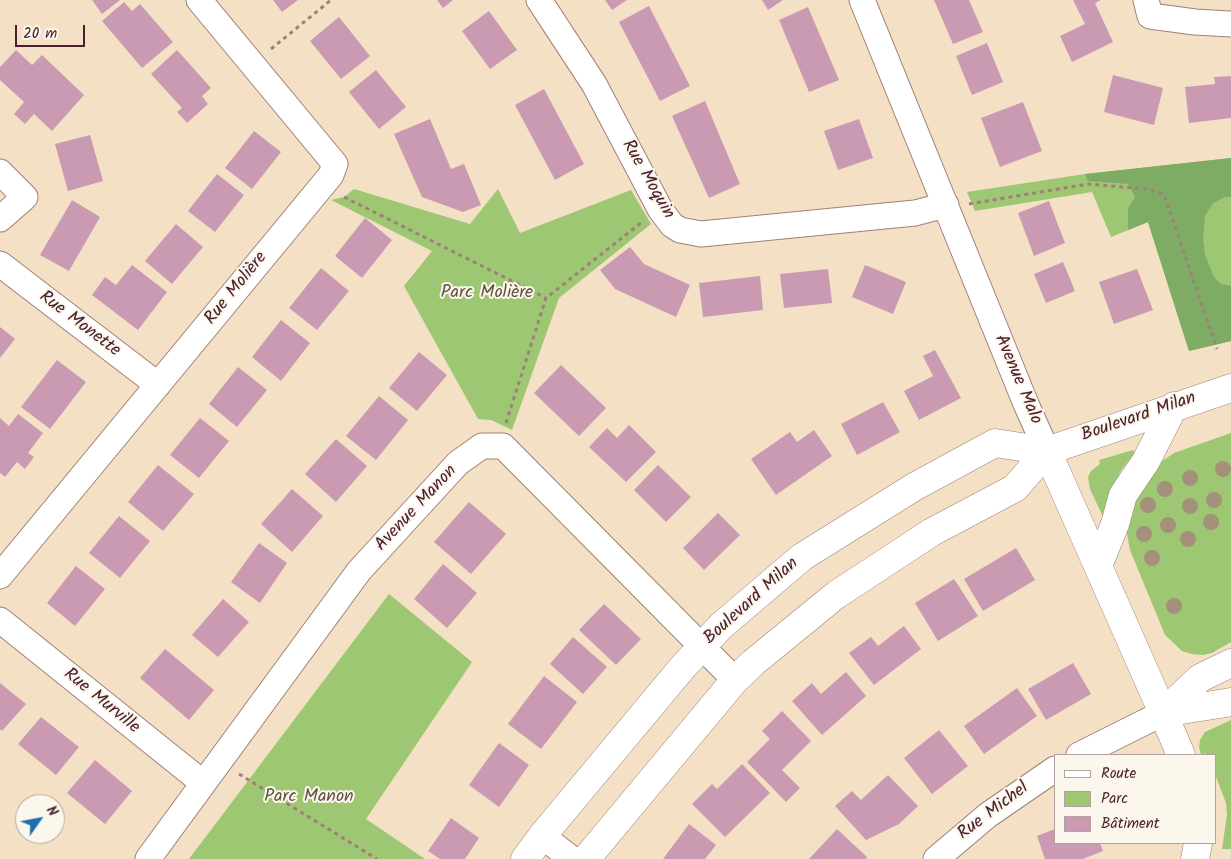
<!DOCTYPE html>
<html>
<head>
<meta charset="utf-8">
<style>
  body { margin:0 }
  #map { position:relative; width:1231px; height:859px; overflow:hidden; background:#f4e0c5; font-family:Kalam,sans-serif }
  canvas { display:block }
  .legend { position:absolute; left:1054px; top:754px; width:162px; height:90px; box-sizing:border-box; background:#fbf7ec; border:1px solid #b4a19f; margin:0; padding:6px 9px; list-style:none; font-size:15px; color:#4a1f2b }
  .legend li { display:flex; align-items:center; gap:10px; height:25px }
  .legend b { width:25px; border:1px solid #b4a19f }
  .north { position:absolute; left:15px; top:794px; width:50px; height:50px; box-sizing:border-box; background:#fbf7ec; border:1px solid #b4a19f; border-radius:50%; rotate:57deg; font-size:14px; font-weight:700; line-height:20px; text-align:center; color:#4a1f2b }
  .north::after { content:''; display:block; margin:auto; width:18px; height:22px; background:#1f6fb2; clip-path:polygon(50% 0,100% 100%,50% 72%,0 100%) }
  .scale { position:absolute; left:15px; top:25px; width:70px; height:22px; box-sizing:border-box; border:2px solid #4a1f2b; border-top:0; padding-left:6px; font-size:15px; line-height:18px; white-space:nowrap; color:#4a1f2b; -webkit-text-stroke:4px #fbf7ec; paint-order:stroke }
</style>
</head>
<body>
<div id="map">
<canvas width="1231" height="859"></canvas>
<ul class="legend">
<li><b style="height:6px;background:#fff"></b>Route</li>
<li><b style="height:14px;background:#9dc773"></b>Parc</li>
<li><b style="height:14px;background:#ca9ab3"></b>Bâtiment</li>
</ul>
<div class="north">N</div>
<div class="scale">20 m</div>
</div>
<script>
const ctx = document.querySelector('canvas').getContext('2d');
ctx.lineJoin = 'round';
function paint(path, color) { ctx.fillStyle = color; ctx.fill(path, 'evenodd'); }
const shape = rows => new Path2D(rows.map(r => 'M' + r).join(''));
function trace(path, color, width, dash) { ctx.strokeStyle = color; ctx.lineWidth = width; ctx.lineCap = dash ? 'butt' : 'round'; ctx.setLineDash(dash || []); ctx.stroke(path); }
function drawText(font, color, halo, rows, align = 'center') {
  ctx.font = font + ' Kalam,sans-serif'; ctx.lineWidth = 4; ctx.setLineDash([]); ctx.textBaseline = 'middle'; ctx.strokeStyle = halo; ctx.fillStyle = color; for (const [text, x, y, turn = 0] of rows) {
    ctx.save(); ctx.translate(x, y); ctx.rotate((+turn || 0) * Math.PI / 180); ctx.textAlign = isNaN(turn) ? turn : align; if (halo) ctx.strokeText(text, 0, 0); ctx.fillText(text, 0, 0); ctx.restore();
  }
}
paint(shape([
  [1231,158,1231,341,1189,351,1148,222,1111,237,1092,192,975,211,967,192,1085,174],
  [354,189,470,224,498,189,520,233,631,190,651,224,559,298,512,430,491,420,478,419,404,286,432,251,331,200,344,197],
  [1231,433,1231,642,1212,653,1203,655,1192,654,1182,651,1165,635,1130,550,1127,534,1128,520,1131,504,1159,463,1174,453],
  [1133,450,1135,453,1122,469,1110,493,1104,519,1090,489,1088,477,1091,471,1100,464,1099,460],
  [389,594,472,662,366,819,425,859,189,859],
  [1231,720,1231,849,1222,849,1227,815,1226,803,1215,774,1215,755,1206,755,1205,753,1201,755,1199,747,1200,740,1205,732]
]), '#9dc773');
paint(shape([
  [1231,158,1231,197,1225,197,1213,203,1205,216,1203,237,1205,255,1214,277,1221,284,1231,286,1231,341,1189,351,1148,222,1128,230,1128,209,1135,197,1128,184,1088,181,1085,174]
]), '#7eac65');
paint(shape([
  [92,0,120,0,102,14],
  [273,0,298,0,282,12],
  [437,0,453,0,443,8],
  [605,0,627,0,612,10],
  [762,0,783,0,768,10],
  [934,0,969,0,983,32,953,44],
  [1073,0,1101,0,1095,3,1113,42,1072,62,1060,36,1085,24],
  [124,2,132,11,140,4,173,42,142,68,102,21],
  [649,6,690,86,660,101,619,22],
  [808,7,839,80,809,92,779,20],
  [489,11,517,50,490,69,462,31],
  [339,17,370,56,341,79,310,41],
  [987,43,1003,82,972,95,956,56],
  [16,50,32,65,42,55,84,95,52,131,34,114,25,124,14,114,24,102,0,80,0,67],
  [177,50,211,88,202,96,208,104,187,123,177,112,182,108,151,74],
  [376,70,406,107,379,129,349,92],
  [1113,75,1163,88,1154,125,1104,112],
  [1231,76,1231,118,1189,123,1185,87,1215,84,1214,77],
  [544,89,584,164,555,180,515,105],
  [705,101,740,184,709,198,672,116],
  [1023,102,1042,151,1000,167,981,118],
  [430,119,451,169,464,164,481,205,463,212,422,197,394,134],
  [859,119,873,158,838,170,824,131],
  [254,131,281,152,252,189,225,168],
  [90,135,103,181,68,191,55,144],
  [217,174,244,195,215,232,188,211],
  [72,200,100,217,69,271,40,255],
  [1049,201,1065,243,1034,256,1018,213],
  [365,218,392,240,362,278,335,256],
  [176,224,203,247,172,284,145,261],
  [630,247,644,264,690,285,676,317,615,289,600,270],
  [1063,262,1075,291,1046,303,1034,274],
  [132,265,167,292,138,330,92,295,105,277,116,285],
  [865,265,906,282,893,314,852,297],
  [321,268,349,291,317,330,289,308],
  [828,269,832,303,784,308,780,274],
  [1137,269,1153,310,1114,324,1099,282],
  [760,276,763,310,703,317,699,283],
  [281,320,310,343,281,381,252,357],
  [0,327,15,339,0,358],
  [935,350,961,398,919,420,904,391,933,376,923,356],
  [419,352,447,375,417,411,389,388],
  [57,360,86,382,50,429,21,407],
  [561,365,606,408,579,436,534,393],
  [238,367,267,390,237,427,209,404],
  [379,396,408,420,376,460,346,436],
  [883,402,900,432,857,455,841,424],
  [18,414,43,433,28,453,34,457,25,469,17,462,5,477,0,473,0,418,9,426],
  [200,418,229,441,199,478,170,455],
  [629,425,656,452,626,482,589,447,607,428,617,438],
  [814,430,832,456,776,495,751,459,790,432,797,442],
  [336,439,367,466,336,502,305,474],
  [158,465,194,494,163,531,128,502],
  [658,465,691,497,666,522,634,490],
  [292,489,323,516,292,552,261,524],
  [469,502,506,534,471,574,434,542],
  [718,513,740,535,704,570,683,548],
  [119,516,150,541,120,578,89,553],
  [259,543,287,563,260,603,231,582],
  [1016,548,1035,580,983,611,964,579],
  [443,564,477,593,447,628,414,599],
  [76,566,105,589,75,626,47,603],
  [954,579,978,616,938,641,915,603],
  [223,599,249,622,218,657,192,635],
  [604,604,641,639,616,665,579,630],
  [904,626,921,649,874,685,849,653,871,637,878,646],
  [573,637,607,667,583,694,550,664],
  [165,649,214,690,189,720,140,678],
  [1073,663,1091,694,1046,720,1028,689],
  [846,672,866,696,822,735,792,701,812,683,821,694],
  [544,676,577,702,541,749,508,724],
  [0,683,26,704,2,731,0,729],
  [1017,688,1037,716,984,754,964,726],
  [782,711,811,741,782,770,800,788,786,802,747,762,770,739,762,731],
  [41,717,79,747,56,775,18,744],
  [939,730,968,766,932,794,904,758],
  [499,743,529,765,499,807,469,785],
  [95,760,132,791,105,824,67,793],
  [742,764,770,793,725,837,692,804,712,784,717,789],
  [888,775,918,806,899,824,866,840,835,806,852,791,861,800],
  [451,818,479,838,465,859,440,859,428,851],
  [689,824,716,845,705,859,663,859],
  [837,829,867,857,866,859,809,859],
  [1055,829,1055,843,1100,843,1103,851,1083,859,1045,859,1037,836]
]), '#ca9ab3');
const minor = shape([
  [539,0,594,84,660,209,672,225,680,230,701,234,915,213,946,205],
  [862,0,1026,404,1047,451],
  [1146,0,1150,16,1195,22,1231,24],
  [0,172,25,197,0,219],
  [0,264,158,385],
  [0,576,331,175,335,164,199,0],
  [0,620,203,783],
  [1079,755,1163,713],
  [542,836,572,859],
  [148,859,359,571,458,463,482,446,503,446,735,680],
  [936,859,988,815,1055,769]
]);
const tertiary = shape([
  [1163,713,1181,755],
  [1195,859,1198,843]
]);
const secondary = shape([
  [1047,451,1163,713],
  [1098,566,1115,524,1123,495,1146,461,1174,406],
  [525,859,542,836,682,668,721,626,802,557,914,487,995,443,1047,451,1231,388],
  [586,859,735,680,754,662,836,595,932,532,1015,488,1047,451]
]);
const motorway = shape([
  [1163,713,1200,678,1231,663],
  [1163,713,1231,702]
]);
trace(minor, '#9f8078', 27);
trace(tertiary, '#9f8078', 29);
trace(secondary, '#9f8078', 29);
trace(motorway, '#9f8078', 29);
trace(shape([
  [271,49,331,0],
  [344,197,546,298],
  [969,204,1088,184,1147,189,1164,194,1217,349],
  [506,423,546,298,642,222],
  [239,774,377,859]
]), '#9f8078', 3, [4, 4]);
trace(minor, '#fff', 25);
trace(tertiary, '#fff', 28);
trace(secondary, '#fff', 28);
trace(motorway, '#fff', 28);
ctx.fillStyle = '#a4917c';
for (const [x, y] of [
  [1223,469],
  [1190,478],
  [1165,489],
  [1214,500],
  [1148,505],
  [1190,506],
  [1211,522],
  [1168,525],
  [1144,534],
  [1188,539],
  [1152,558],
  [1174,606]
]) { ctx.beginPath(); ctx.arc(x, y, 8, 0, 2 * Math.PI); ctx.fill(); }
drawText('18px', '#4a1f2b', '#fbf7ec', [
  ["Rue Moquin",647,180,60],
  ["Rue Molière",237,289,-51],
  ["Rue Monette",79,325,37],
  ["Avenue Malo",1017,380,67],
  ["Boulevard Milan",1139,418,-19],
  ["Avenue Manon",417,509,-47],
  ["Boulevard Milan",752,602,-42],
  ["Rue Murville",101,702,39],
  ["Rue Michel",994,812,-37]
]);
drawText('18px', '#635141', '#fbf7ec', [
  ["Parc Molière",487,294],
  ["Parc Manon",309,798]
]);
</script>
</body>
</html>
